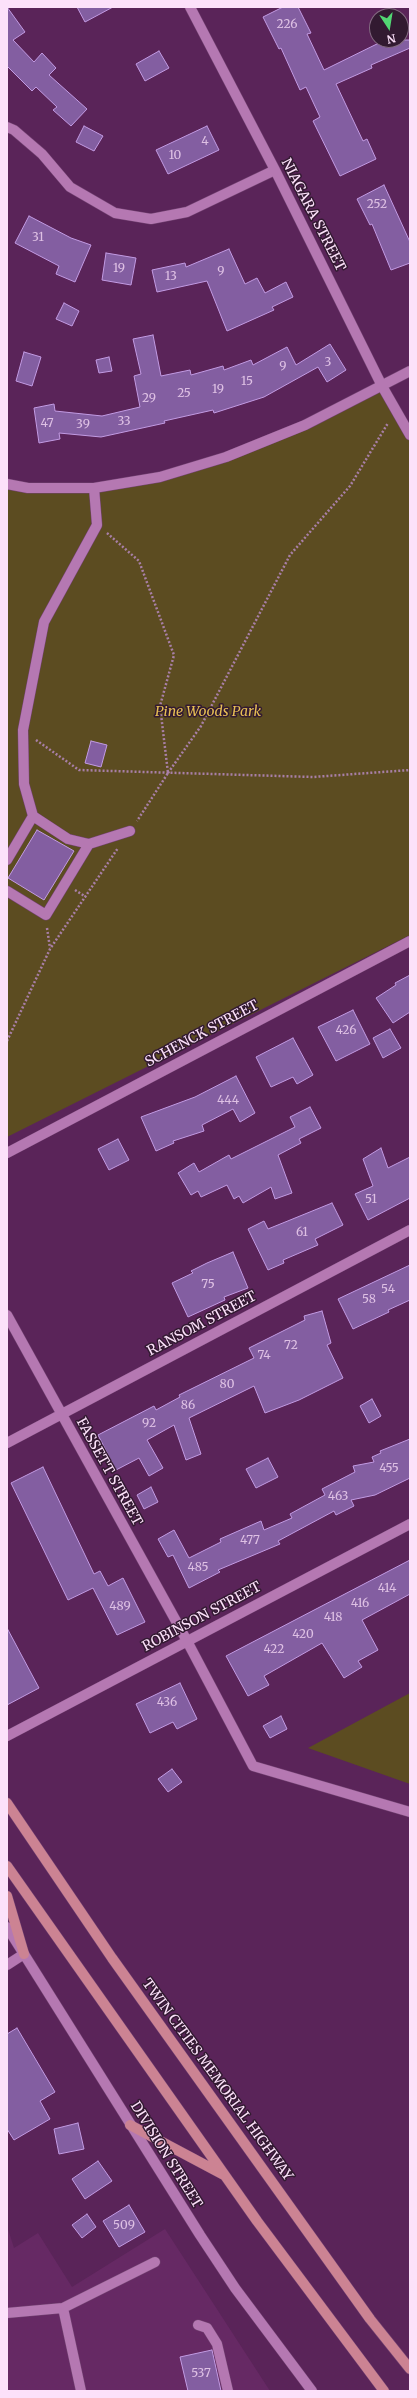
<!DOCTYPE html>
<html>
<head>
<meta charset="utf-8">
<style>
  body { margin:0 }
  #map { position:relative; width:417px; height:2398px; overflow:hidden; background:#5a2459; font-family:Merriweather,serif }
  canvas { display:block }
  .frame { position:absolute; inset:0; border:8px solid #fce1fa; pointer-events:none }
  .north { position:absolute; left:369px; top:8px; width:40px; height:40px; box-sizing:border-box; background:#321a31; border:1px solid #836a81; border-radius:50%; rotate:168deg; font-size:11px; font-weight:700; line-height:16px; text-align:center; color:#fce1fa }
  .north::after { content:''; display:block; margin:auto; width:14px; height:18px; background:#52d673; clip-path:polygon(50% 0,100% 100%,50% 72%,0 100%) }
</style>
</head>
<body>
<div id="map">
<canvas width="417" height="2398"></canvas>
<div class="frame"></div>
<div class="north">N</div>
</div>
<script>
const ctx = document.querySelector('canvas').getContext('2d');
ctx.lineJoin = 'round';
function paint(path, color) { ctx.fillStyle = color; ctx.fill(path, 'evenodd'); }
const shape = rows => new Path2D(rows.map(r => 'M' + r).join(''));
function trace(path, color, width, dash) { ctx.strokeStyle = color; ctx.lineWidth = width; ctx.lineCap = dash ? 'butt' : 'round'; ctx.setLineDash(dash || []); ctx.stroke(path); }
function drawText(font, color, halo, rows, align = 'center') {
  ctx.font = font + ' Merriweather,serif'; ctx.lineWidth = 3; ctx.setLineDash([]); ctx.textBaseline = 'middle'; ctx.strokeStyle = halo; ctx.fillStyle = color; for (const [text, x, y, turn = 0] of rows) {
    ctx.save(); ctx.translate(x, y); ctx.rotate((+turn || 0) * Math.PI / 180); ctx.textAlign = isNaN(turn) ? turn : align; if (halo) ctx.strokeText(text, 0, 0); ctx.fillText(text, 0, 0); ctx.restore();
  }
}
paint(shape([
  [7,2226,14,2248,38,2233,72,2287,165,2229,270,2391,7,2391]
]), '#662964');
paint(shape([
  [382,386,410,435,410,935,7,1137,7,484,94,488,226,457],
  [410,1693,410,1784,308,1748]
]), '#5c4c21');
const building = shape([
  [7,7,25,32,13,40,34,62,42,53,56,68,49,75,87,109,71,126,53,110,57,107,36,87,32,91,7,66,7,7],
  [77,7,113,7,85,22,77,7],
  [283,7,298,7,311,33,307,34,324,70,385,40,410,40,410,48,371,65,372,68,336,84,363,141,367,139,376,159,340,176,313,121,320,117,306,87,300,90,281,48,279,49,263,17,283,7],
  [159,51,169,68,145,81,136,64,159,51],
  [84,126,103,136,94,151,76,142,84,126],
  [207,126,219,150,168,174,156,150,207,126],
  [384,185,410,242,410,263,391,270,372,224,370,225,357,199,384,185],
  [29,216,71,238,91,245,75,282,56,274,59,266,15,243,29,216],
  [229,249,245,284,257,278,265,293,286,282,293,297,272,307,274,310,227,331,207,281,157,292,152,270,185,263,186,267,229,249],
  [106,253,136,258,131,285,102,280,106,253],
  [64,303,79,311,72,326,56,319,64,303],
  [153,335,161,376,190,370,191,375,223,366,224,370,251,360,253,365,287,347,296,365,330,344,346,370,327,382,318,367,264,397,214,413,213,410,164,421,165,423,101,437,59,433,60,439,39,443,34,408,54,404,55,411,102,416,140,407,134,376,141,374,133,339,153,335],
  [24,352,41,357,32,386,16,381,24,352],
  [109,357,112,371,99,373,96,360,109,357],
  [91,741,107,745,101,767,85,763,91,741],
  [37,830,74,851,44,900,8,878,37,830],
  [410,975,410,1012,393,1023,376,998,396,985,395,983,410,975],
  [353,1010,370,1044,336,1061,318,1027,353,1010],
  [390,1029,401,1048,383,1058,373,1038,390,1029],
  [293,1038,313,1075,297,1084,293,1077,271,1087,256,1057,293,1038],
  [236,1076,255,1113,240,1122,233,1109,202,1125,204,1131,173,1141,174,1143,156,1151,141,1117,195,1097,236,1076],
  [310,1107,321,1128,299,1139,301,1143,278,1155,292,1193,275,1199,271,1187,243,1203,239,1196,234,1199,227,1185,201,1197,198,1191,191,1195,178,1173,194,1163,199,1172,229,1155,231,1159,295,1127,290,1117,310,1107],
  [118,1139,129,1160,109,1170,98,1149,118,1139],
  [381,1148,388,1168,410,1157,410,1198,368,1220,355,1194,373,1186,363,1159,381,1148],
  [332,1203,343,1225,315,1239,318,1245,283,1260,284,1263,268,1270,248,1229,264,1221,268,1229,332,1203],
  [233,1252,248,1288,224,1297,225,1300,188,1317,172,1283,193,1273,191,1271,207,1263,233,1252],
  [410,1265,410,1300,388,1310,389,1312,353,1329,338,1299,410,1265],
  [322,1311,331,1343,327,1345,343,1378,299,1400,265,1413,254,1386,189,1418,201,1454,186,1460,174,1425,147,1440,163,1468,149,1476,139,1458,116,1470,98,1435,154,1406,156,1410,180,1397,179,1395,254,1358,249,1348,305,1320,304,1316,322,1311],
  [372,1399,381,1416,369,1423,360,1406,372,1399],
  [410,1439,410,1478,375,1495,351,1500,354,1506,336,1515,334,1511,278,1541,280,1544,218,1570,220,1572,189,1588,173,1555,168,1557,158,1539,174,1530,189,1558,221,1542,220,1539,261,1521,264,1530,292,1518,290,1514,325,1495,322,1489,355,1472,353,1466,374,1462,372,1457,381,1453,380,1451,410,1439],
  [268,1458,278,1477,256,1488,246,1469,268,1458],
  [43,1467,94,1574,100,1571,108,1586,123,1578,145,1622,117,1635,93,1588,68,1600,11,1483,43,1467],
  [151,1487,158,1502,144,1509,137,1495,151,1487],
  [410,1560,410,1594,362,1620,378,1650,358,1661,362,1667,344,1678,322,1643,264,1676,269,1685,248,1696,226,1656,410,1560],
  [7,1628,39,1688,7,1705,7,1628],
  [180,1683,197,1719,177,1729,173,1722,150,1733,136,1704,180,1683],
  [281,1716,287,1729,270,1738,263,1726,281,1716],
  [172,1769,182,1782,168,1792,158,1779,172,1769],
  [17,2028,55,2092,40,2101,50,2119,14,2140,7,2129,7,2034,17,2028],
  [78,2123,84,2149,59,2154,54,2129,78,2123],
  [98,2161,112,2181,85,2199,72,2179,98,2161],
  [129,2205,145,2232,119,2247,103,2221,129,2205],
  [87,2214,96,2227,82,2238,72,2225,87,2214],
  [212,2350,221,2391,188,2391,180,2357,212,2350]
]);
paint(building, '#835ea1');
trace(building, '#c29be3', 1);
const minor = shape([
  [190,7,275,170,382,386,410,435],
  [7,127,14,130,42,154,70,187,115,213,151,219,187,212,275,170],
  [7,484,28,488,94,488,160,477,226,457,305,425,410,371],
  [94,488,97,525,44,622,23,730,24,784,33,816,68,839,89,844,130,831],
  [7,860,33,816],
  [7,891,46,915,89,844],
  [7,1153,410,941],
  [7,1315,187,1641,253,1766,410,1812],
  [7,1443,410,1230],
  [7,1736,410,1524],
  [7,1927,200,2235,235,2288,312,2391],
  [7,1965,24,1954],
  [63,2308,81,2391],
  [7,2313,63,2308,155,2262],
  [198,2325,207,2328,217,2344,228,2391]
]);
const major = shape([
  [7,1803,112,1958,370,2319,410,2369],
  [7,1866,257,2221,384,2391],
  [7,1896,24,1954],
  [130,2125,224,2175]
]);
trace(minor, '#734372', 11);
trace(major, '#734372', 11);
trace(shape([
  [107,533,139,561,174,655,160,706,168,773,137,821],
  [36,740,79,770,313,777,410,770],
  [168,773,201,726,290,555,350,486,388,423],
  [75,890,86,897],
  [47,928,50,948],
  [7,1041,50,949,118,848]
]), '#a87fa6', 2.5, [2, 2]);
trace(minor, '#b578b2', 10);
trace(major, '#cc8393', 10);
drawText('12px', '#dec0e4', null, [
  ["226",287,25],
  ["4",205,142],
  ["10",175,156],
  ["252",377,205],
  ["31",38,238],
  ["19",119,269],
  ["9",221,272],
  ["13",171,277],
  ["3",328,363],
  ["9",283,367],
  ["15",247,382],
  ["19",218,390],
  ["25",184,394],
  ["29",149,399],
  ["33",124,422],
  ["47",47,424],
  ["39",83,425],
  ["426",346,1031],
  ["444",228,1101],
  ["51",371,1200],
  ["61",302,1233],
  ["75",208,1285],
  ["54",388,1290],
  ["58",369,1300],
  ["72",291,1346],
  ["74",264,1356],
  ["80",227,1385],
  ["86",188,1406],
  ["92",149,1424],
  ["455",389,1469],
  ["463",338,1497],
  ["477",250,1541],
  ["485",198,1568],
  ["414",387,1589],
  ["416",360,1604],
  ["489",120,1607],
  ["418",333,1618],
  ["420",303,1635],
  ["422",274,1650],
  ["436",167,1703],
  ["509",124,2226],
  ["537",201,2374]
]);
drawText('14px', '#fce1fa', '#321a31', [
  ["NIAGARA STREET",313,215,63],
  ["SCHENCK STREET",202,1034,-28],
  ["RANSOM STREET",202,1324,-28],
  ["FASSETT STREET",109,1472,61],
  ["ROBINSON STREET",202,1617,-28],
  ["TWIN CITIES MEMORIAL HIGHWAY",217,2080,54],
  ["DIVISION STREET",166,2155,58]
]);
drawText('italic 14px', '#e7bf54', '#321a31', [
  ["Pine Woods Park",208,712]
]);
</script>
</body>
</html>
